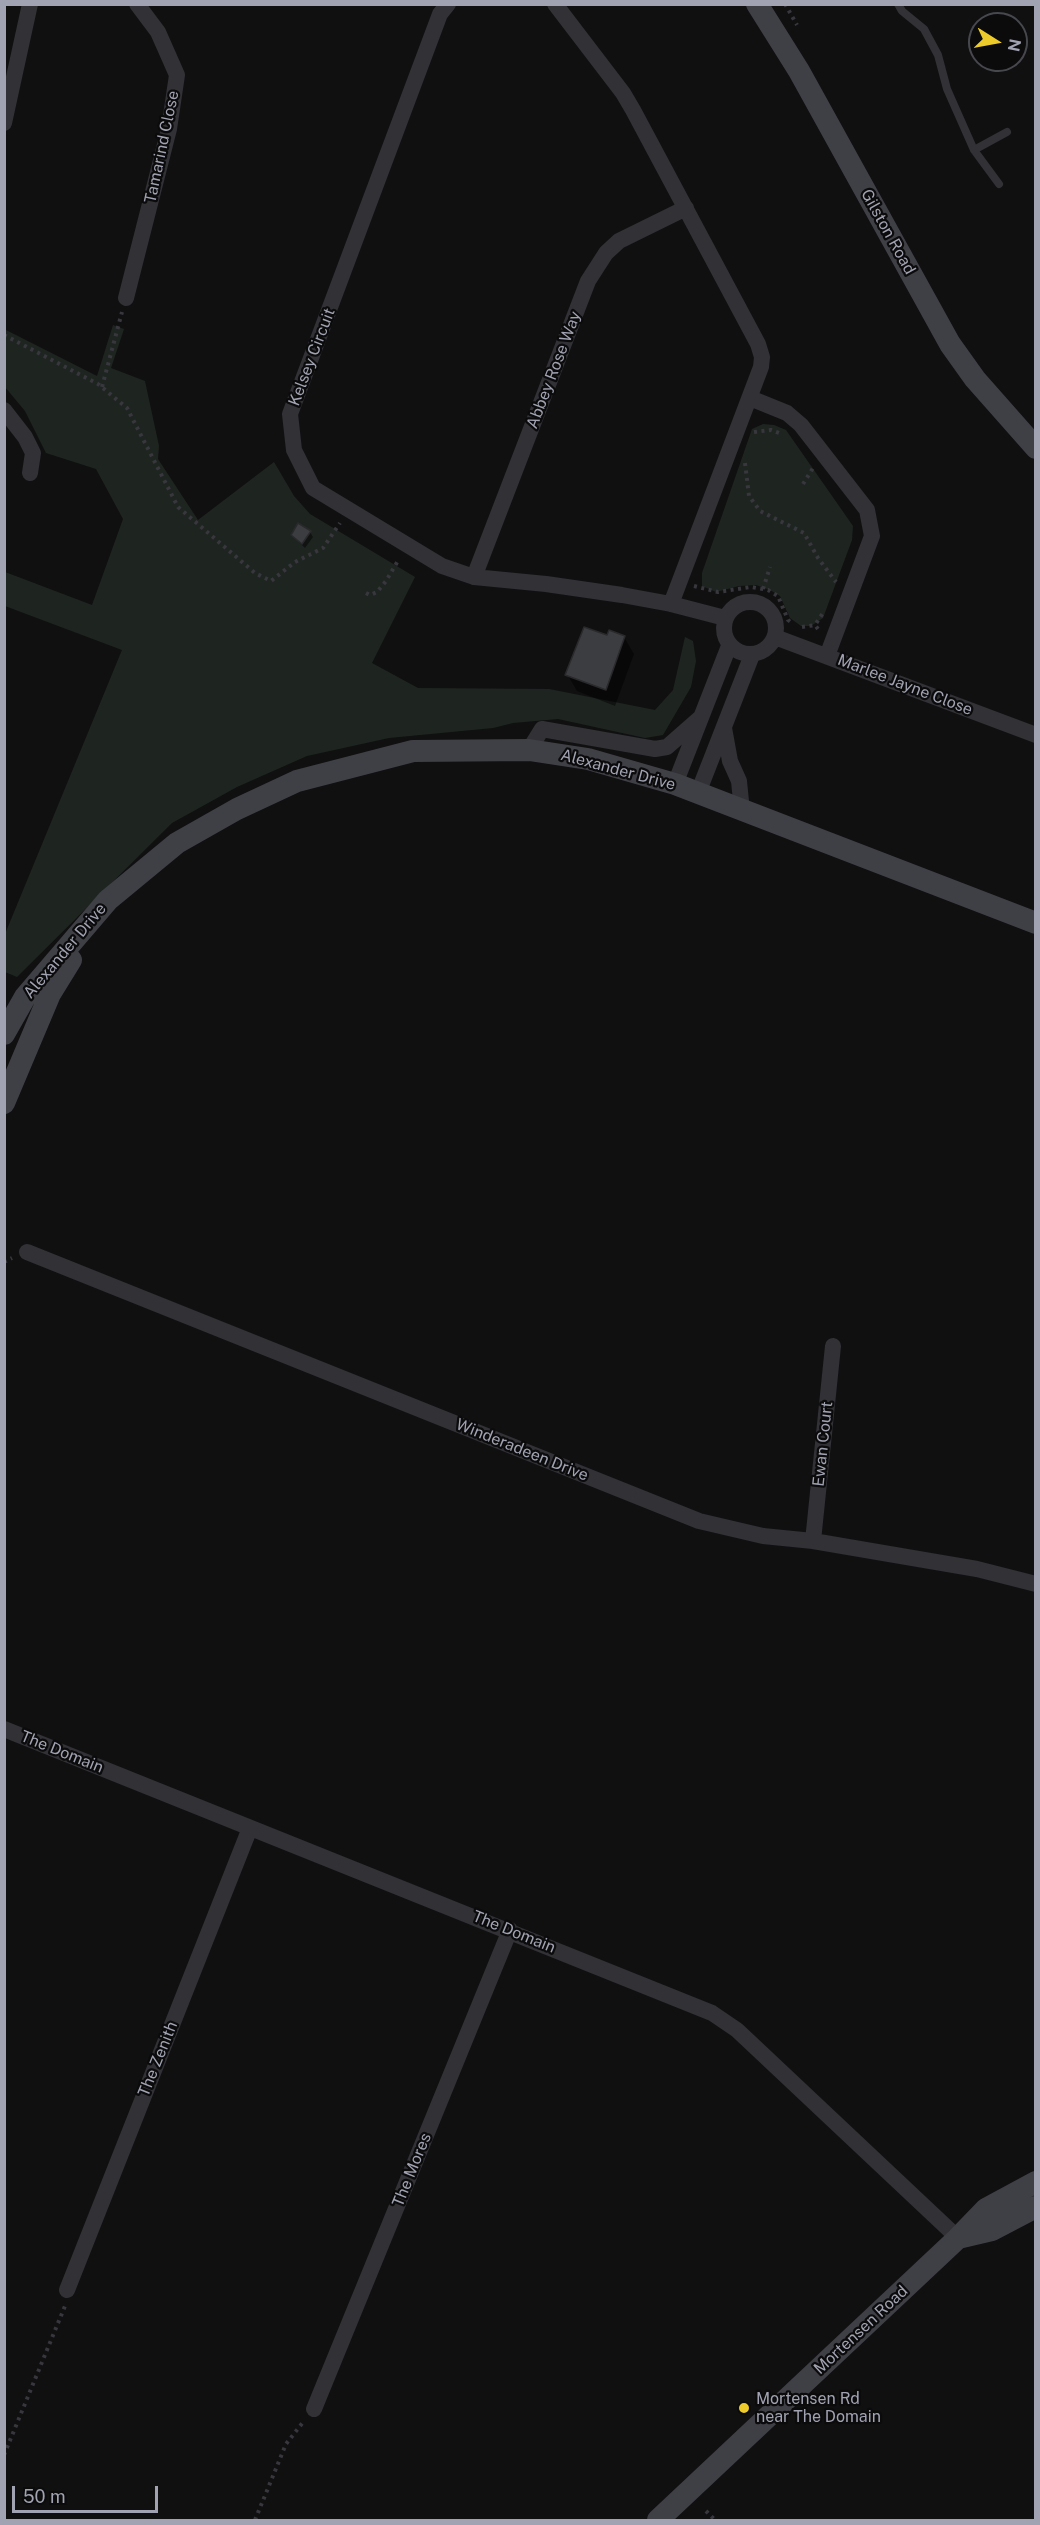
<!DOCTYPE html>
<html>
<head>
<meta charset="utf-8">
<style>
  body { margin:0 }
  #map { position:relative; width:1040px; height:2525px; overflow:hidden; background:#101011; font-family:"Public Sans",sans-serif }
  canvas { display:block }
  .frame { position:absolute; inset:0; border:6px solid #a1a3b2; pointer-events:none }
  .north { position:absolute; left:968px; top:12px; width:60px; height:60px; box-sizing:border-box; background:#0b0b0c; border:2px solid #47484e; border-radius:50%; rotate:101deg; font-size:16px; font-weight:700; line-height:24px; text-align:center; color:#a1a3b2 }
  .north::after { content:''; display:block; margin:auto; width:21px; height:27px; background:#edcb2b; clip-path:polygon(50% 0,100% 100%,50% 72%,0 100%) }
  .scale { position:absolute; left:12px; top:2486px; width:146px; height:27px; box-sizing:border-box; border:3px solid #a1a3b2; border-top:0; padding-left:8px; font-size:18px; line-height:21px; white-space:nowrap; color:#a1a3b2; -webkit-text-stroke:4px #0b0b0c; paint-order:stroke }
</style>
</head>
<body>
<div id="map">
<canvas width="1040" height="2525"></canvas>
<div class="frame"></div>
<div class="north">N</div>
<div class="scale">50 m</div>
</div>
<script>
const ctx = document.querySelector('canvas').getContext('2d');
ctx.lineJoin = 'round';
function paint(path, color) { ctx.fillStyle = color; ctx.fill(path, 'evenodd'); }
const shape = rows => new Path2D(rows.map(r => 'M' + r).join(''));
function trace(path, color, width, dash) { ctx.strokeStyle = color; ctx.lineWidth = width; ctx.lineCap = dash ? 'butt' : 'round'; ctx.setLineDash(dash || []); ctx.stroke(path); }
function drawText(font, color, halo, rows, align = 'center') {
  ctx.font = font + ' "Public Sans",sans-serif'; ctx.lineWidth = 4.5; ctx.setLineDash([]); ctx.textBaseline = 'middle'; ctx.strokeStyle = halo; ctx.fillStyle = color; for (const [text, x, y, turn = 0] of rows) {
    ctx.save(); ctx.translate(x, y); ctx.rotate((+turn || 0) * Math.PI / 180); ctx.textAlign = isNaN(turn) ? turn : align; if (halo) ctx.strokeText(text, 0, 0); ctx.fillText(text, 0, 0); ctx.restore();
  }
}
paint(shape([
  [113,325,124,329,111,368,145,381,159,446,158,459,198,520,274,462,294,496,310,514,415,577,372,663,418,688,549,689,655,710,673,690,685,637,693,641,696,661,691,687,663,735,645,738,558,719,513,723,493,728,389,738,307,756,237,787,172,823,17,977,5,972,5,934,122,650,5,606,5,572,92,605,123,519,96,469,46,453,25,411,5,387,4,329,97,376],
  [763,424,774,425,786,430,853,526,852,540,823,618,811,626,801,626,790,618,780,596,770,590,756,585,739,586,716,592,702,586,702,573,752,429]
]), '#1e2520');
paint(shape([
  [310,532,313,537,305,548,292,535],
  [608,637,624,637,634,654,615,706,577,691,567,674]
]), '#0007');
const building = shape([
  [298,523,311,531,302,544,291,535,298,523],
  [584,627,607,635,609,630,625,636,606,690,565,675,584,627]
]);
paint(building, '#3c3d41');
trace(building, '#2a2a2d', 1.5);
trace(shape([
  [785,4,797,25],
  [4,335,98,384,127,408,178,507,255,573,271,581,295,562,323,548,340,523],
  [102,387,122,312],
  [754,432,771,430,782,434],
  [745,463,749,496,760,511,804,533,818,558,836,582],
  [803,484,813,468],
  [694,586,718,592,751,587,768,590,778,596,788,620,792,623],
  [763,589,770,567],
  [366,593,370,595,377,592,386,581,399,559],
  [802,627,815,625],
  [818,629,815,625,823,613],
  [4,1262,12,1258],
  [4,2455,65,2306],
  [706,2511,715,2520],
  [255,2520,286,2444,304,2421]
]), '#37373d', 4, [3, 4.5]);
trace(shape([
  [898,4,902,11,924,29,938,55,947,89,974,150,999,184],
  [974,150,1007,132]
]), '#313136', 8);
trace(shape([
  [448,4,440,14,290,414,294,450,313,488,442,566,474,577,546,584,622,595,671,604,725,618],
  [555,4,623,93,633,110,758,344,762,357,761,367,671,604],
  [4,123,30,4],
  [126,298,169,129,177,75,158,32,137,4],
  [750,398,787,413,801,425,867,510,872,536,827,656],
  [4,410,25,437,33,453,30,473],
  [474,577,588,281,606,253,619,241,686,208],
  '724 628a26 26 0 1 1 52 0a26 26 0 1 1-52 0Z',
  [775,637,1036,735],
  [724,728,730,761,739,781,742,811],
  [529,750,542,729,655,749,667,747,700,718],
  [675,784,729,646],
  [698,793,752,655],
  [27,1252,699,1521,763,1536,813,1541,977,1569,1036,1584],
  [813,1541,833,1346],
  [4,1729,712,2013,737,2030,958,2238],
  [67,2290,250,1828],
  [314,2409,510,1930]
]), '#313136', 16);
trace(shape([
  [757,4,799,71,950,344,975,379,1036,448],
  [4,1034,25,997,108,900,177,843,237,809,297,781,413,751,529,750,588,759,675,784,1036,923],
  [4,1103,50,994,71,960],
  [958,2238,992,2230,1036,2207],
  [658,2520,958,2238,986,2209,1036,2182]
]), '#3f3f46', 22);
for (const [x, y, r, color] of [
  [744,2408,6,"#edcb2b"]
]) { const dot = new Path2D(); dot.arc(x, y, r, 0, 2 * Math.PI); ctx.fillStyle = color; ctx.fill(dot); trace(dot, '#0b0b0c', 2); }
drawText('16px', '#a1a3b2', '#0b0b0c', [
  ["Tamarind Close",162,147,-78],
  ["Gilston Road",888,232,61],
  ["Kelsey Circuit",312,357,-69],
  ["Abbey Rose Way",554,370,-69],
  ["Marlee Jayne Close",905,685,21],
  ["Alexander Drive",618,770,15],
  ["Alexander Drive",65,951,-50],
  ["Ewan Court",823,1444,-84],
  ["Winderadeen Drive",522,1450,22],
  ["The Domain",62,1752,22],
  ["The Domain",514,1932,22],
  ["The Zenith",158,2059,-68],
  ["The Mores",412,2170,-68],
  ["Mortensen Road",861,2330,-43]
]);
drawText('16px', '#a1a3b2', '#0b0b0c', [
  ["Mortensen Rd",756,2399],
  ["near The Domain",756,2417]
], 'left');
</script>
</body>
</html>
